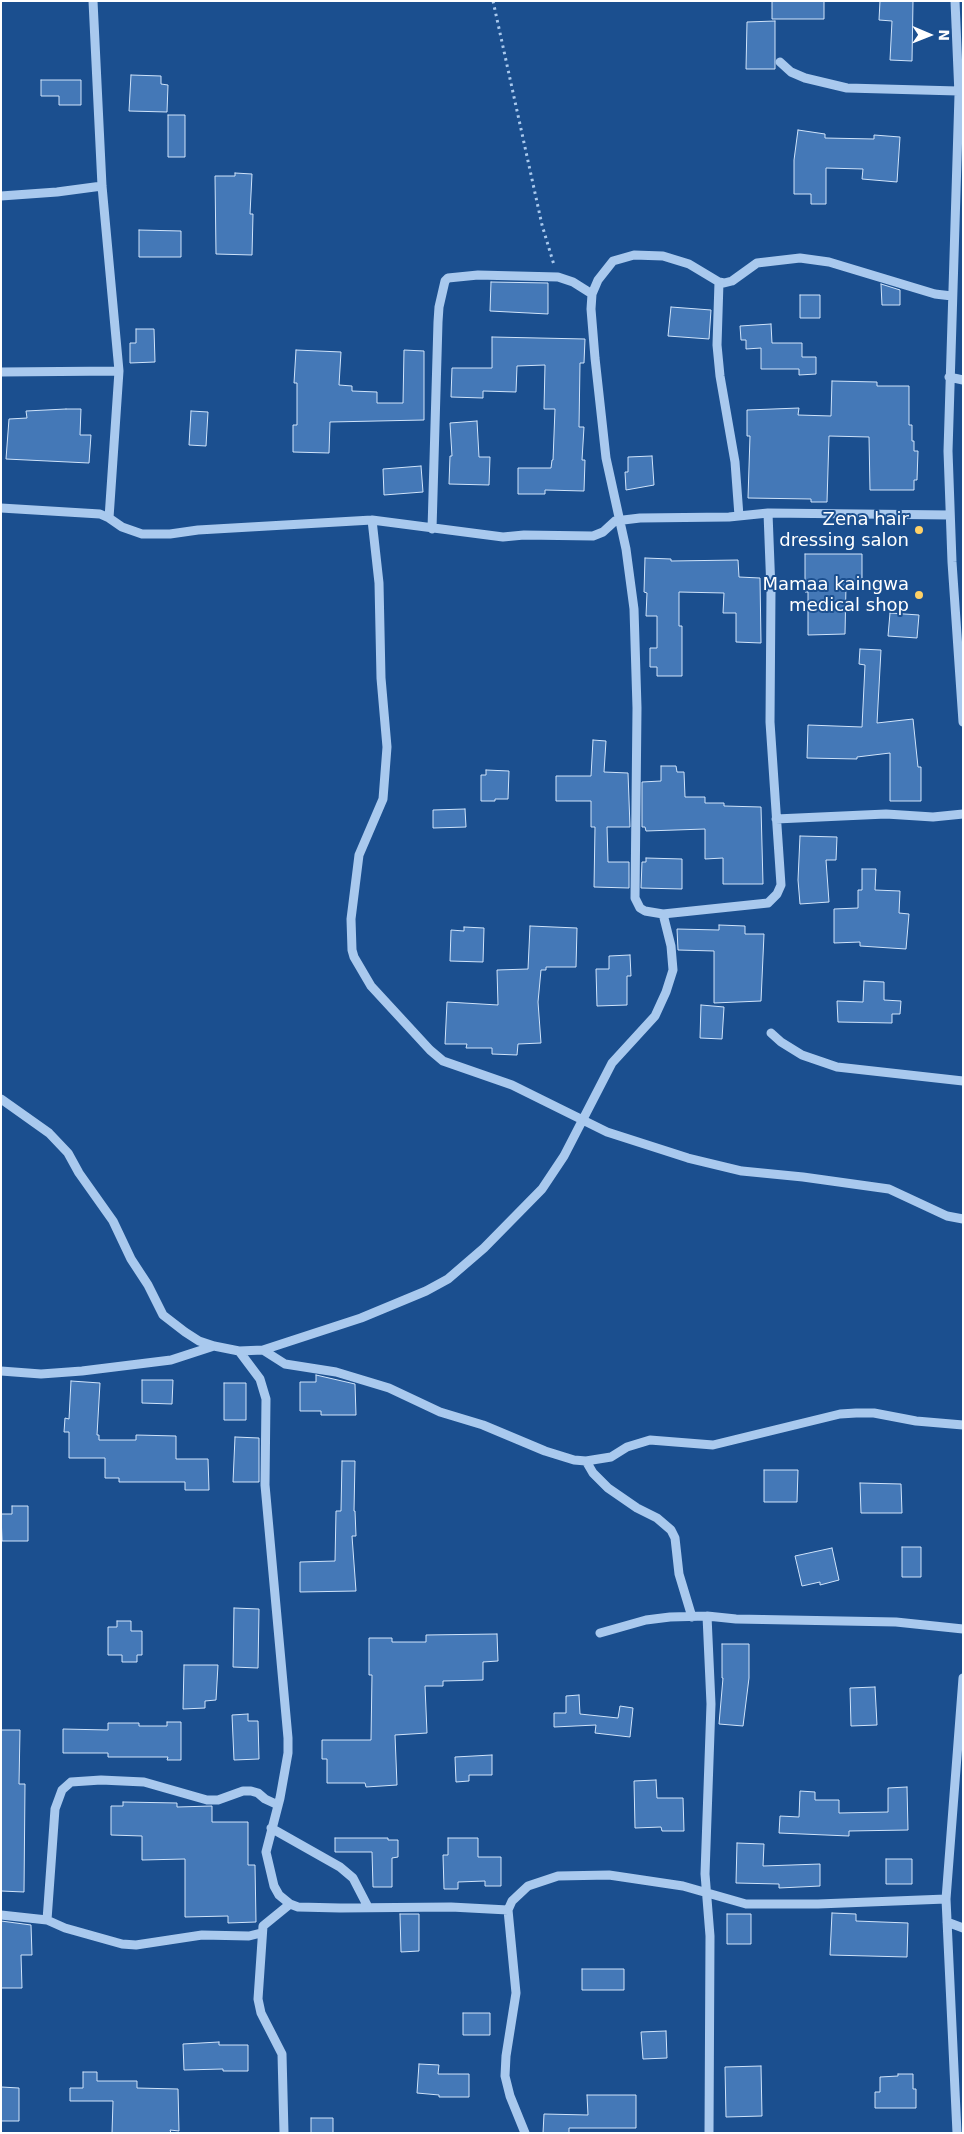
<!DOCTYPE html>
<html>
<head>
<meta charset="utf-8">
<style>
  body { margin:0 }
  #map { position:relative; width:964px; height:2134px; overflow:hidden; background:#1b4f8f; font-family:"DejaVu Sans",sans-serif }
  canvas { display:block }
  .frame { position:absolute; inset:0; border:2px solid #fff; pointer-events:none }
  .north { position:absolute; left:904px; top:10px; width:50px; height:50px; -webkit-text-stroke:4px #1b4f8f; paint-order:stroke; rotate:91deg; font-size:14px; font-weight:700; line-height:20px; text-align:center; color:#fff }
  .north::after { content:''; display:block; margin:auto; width:18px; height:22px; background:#fff; clip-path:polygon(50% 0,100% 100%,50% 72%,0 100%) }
</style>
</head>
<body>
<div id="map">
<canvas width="964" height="2134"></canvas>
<div class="frame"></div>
<div class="north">N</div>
</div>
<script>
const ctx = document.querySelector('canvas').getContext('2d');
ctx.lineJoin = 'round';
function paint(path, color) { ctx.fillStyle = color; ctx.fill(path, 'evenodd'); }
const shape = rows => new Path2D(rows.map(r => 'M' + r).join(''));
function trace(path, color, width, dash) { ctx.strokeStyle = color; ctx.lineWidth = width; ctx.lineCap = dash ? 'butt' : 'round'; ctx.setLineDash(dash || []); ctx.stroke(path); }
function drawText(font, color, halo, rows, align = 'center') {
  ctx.font = font + ' "DejaVu Sans",sans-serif'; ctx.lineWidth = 4; ctx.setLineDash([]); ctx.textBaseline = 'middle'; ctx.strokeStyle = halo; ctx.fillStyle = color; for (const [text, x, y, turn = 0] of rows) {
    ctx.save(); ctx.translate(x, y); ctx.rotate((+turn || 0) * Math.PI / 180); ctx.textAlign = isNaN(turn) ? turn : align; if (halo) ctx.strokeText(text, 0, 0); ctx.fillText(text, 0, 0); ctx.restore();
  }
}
const building = shape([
  [772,1,824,1,824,19,772,19,772,1],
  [880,1,913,1,912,61,890,60,892,21,879,20,880,1],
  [775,21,775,69,746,69,747,22,775,21],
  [131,75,161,76,161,84,168,85,167,112,129,111,131,75],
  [41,80,81,80,81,105,59,105,59,96,41,96,41,80],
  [168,115,185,115,185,157,168,157,168,115],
  [798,130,825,134,825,138,874,139,874,135,900,137,897,182,862,179,863,169,826,168,826,204,811,204,811,194,794,194,794,160,798,130],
  [235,173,252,174,250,214,253,214,252,255,216,254,215,176,235,176,235,173],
  [139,230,181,231,181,257,139,257,139,230],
  [491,282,548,283,548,314,490,311,491,282],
  [881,284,900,290,900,305,882,305,881,284],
  [800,295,820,295,820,318,800,318,800,295],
  [671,307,711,310,709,339,668,336,671,307],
  [771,324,772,343,802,343,802,357,816,357,816,374,799,375,799,369,761,369,761,348,746,349,746,340,741,340,740,326,771,324],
  [136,329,154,329,155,362,130,363,130,343,136,343,136,329],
  [492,337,585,339,584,363,580,363,579,427,584,427,582,460,585,460,584,491,545,490,545,494,518,494,518,468,551,468,552,460,553,460,555,409,544,409,545,365,517,366,516,392,483,391,483,398,451,397,452,368,492,368,492,337],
  [296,350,341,352,339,385,352,386,352,391,377,392,377,403,403,403,404,350,424,351,424,420,330,422,329,453,293,452,293,425,297,425,297,383,294,383,296,350],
  [832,381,877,382,877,386,909,386,909,425,912,425,912,441,914,441,914,451,918,451,917,480,914,480,914,490,870,490,869,437,829,436,827,502,811,502,811,499,748,498,750,436,747,436,747,410,799,408,798,415,831,416,832,381],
  [66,409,81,409,80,435,91,435,89,463,6,459,9,419,27,418,26,411,66,409],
  [191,411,208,412,206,446,189,445,191,411],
  [477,421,479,457,490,457,489,485,449,484,450,456,452,456,450,423,477,421],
  [652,456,654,485,626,490,625,472,628,472,628,457,652,456],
  [421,466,423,492,384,495,383,469,421,466],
  [805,554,862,554,862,585,846,585,845,634,808,635,808,592,805,592,805,554],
  [645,558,671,559,671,561,738,560,739,577,760,578,761,643,736,642,736,613,723,613,724,593,679,592,679,626,682,626,682,676,657,676,657,667,650,667,650,648,657,648,657,616,646,616,647,593,644,592,645,558],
  [890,613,919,615,917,638,888,636,890,613],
  [860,649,881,650,877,723,913,719,918,767,921,767,921,801,890,801,890,753,857,757,857,759,807,758,808,725,862,727,865,665,859,664,860,649],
  [593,740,606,741,604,772,628,773,630,827,607,827,608,862,629,862,629,888,594,887,595,827,591,827,591,801,556,801,556,776,591,776,593,740],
  [661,766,676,766,677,772,684,772,685,797,705,797,705,803,724,803,724,806,761,807,763,884,723,884,723,858,705,859,705,829,646,831,645,827,642,827,642,782,661,781,661,766],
  [486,770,509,771,508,799,495,799,495,801,481,801,481,775,486,775,486,770],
  [465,809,466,827,433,828,433,810,465,809],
  [800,836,837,837,836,860,826,860,829,902,800,904,798,880,800,836],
  [646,858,682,859,682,889,641,888,642,862,646,862,646,858],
  [862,869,876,869,875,890,900,891,899,913,909,914,906,949,860,946,860,942,834,943,834,909,858,908,858,890,862,890,862,869],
  [719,925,745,926,745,934,764,934,761,1001,714,1003,714,951,678,950,677,929,719,930,719,925],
  [530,926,577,928,576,967,546,967,546,970,541,970,538,1002,541,1043,518,1044,517,1055,492,1054,492,1048,466,1048,467,1044,445,1044,447,1002,498,1005,497,970,528,969,530,926],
  [464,927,484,928,483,962,450,961,451,930,464,931,464,927],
  [630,955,631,976,627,976,627,1005,597,1006,596,969,609,969,609,956,630,955],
  [864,981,884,982,884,1000,901,1001,900,1014,892,1014,892,1023,838,1022,837,1001,863,1002,864,981],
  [701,1005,724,1007,722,1039,700,1038,701,1005],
  [316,1375,355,1384,356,1415,321,1415,321,1411,300,1411,300,1382,316,1382,316,1375],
  [142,1380,173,1380,172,1404,142,1403,142,1380],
  [71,1381,100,1383,97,1435,99,1435,99,1440,136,1440,136,1435,176,1436,176,1459,208,1459,209,1490,185,1490,185,1482,119,1482,119,1478,105,1478,105,1458,69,1458,69,1432,64,1432,65,1418,69,1419,71,1381],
  [224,1383,246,1383,246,1420,224,1420,224,1383],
  [235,1437,259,1438,259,1482,233,1482,235,1437],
  [342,1461,355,1461,354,1511,355,1511,356,1536,352,1536,356,1591,300,1592,300,1562,335,1561,336,1511,341,1511,342,1461],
  [764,1470,798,1470,797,1502,764,1502,764,1470],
  [860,1483,901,1484,902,1513,861,1513,860,1483],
  [12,1506,28,1506,28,1541,2,1541,1,1514,12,1514,12,1506],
  [902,1547,921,1547,921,1577,902,1577,902,1547],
  [832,1548,839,1580,820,1585,820,1582,802,1586,795,1556,832,1548],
  [234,1608,259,1609,258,1668,233,1667,234,1608],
  [117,1621,131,1621,131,1631,142,1631,142,1655,137,1655,137,1662,122,1662,122,1655,108,1655,108,1627,117,1627,117,1621],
  [497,1634,498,1661,483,1662,483,1680,443,1681,443,1686,425,1686,427,1733,395,1735,397,1785,366,1787,365,1783,327,1783,327,1759,322,1759,322,1740,371,1740,372,1675,369,1675,369,1638,392,1638,392,1642,426,1642,426,1635,497,1634],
  [722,1644,749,1644,749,1678,743,1726,719,1724,723,1678,722,1678,722,1644],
  [184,1665,218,1665,216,1700,205,1701,205,1708,183,1709,184,1665],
  [875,1687,877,1725,851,1726,850,1688,875,1687],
  [579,1695,580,1714,618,1718,620,1706,633,1708,630,1737,595,1733,596,1725,554,1727,554,1713,566,1713,566,1696,579,1695],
  [248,1714,248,1721,258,1721,259,1759,234,1760,232,1715,248,1714],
  [167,1722,181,1722,181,1760,167,1760,168,1757,108,1757,108,1753,63,1753,63,1729,108,1730,108,1723,139,1723,139,1726,167,1726,167,1722],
  [1,1730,20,1730,19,1784,25,1784,24,1892,1,1891,1,1730],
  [492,1755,492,1775,469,1775,469,1781,456,1782,455,1757,492,1755],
  [656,1780,657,1798,683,1798,684,1831,662,1831,661,1827,635,1828,634,1781,656,1780],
  [907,1787,908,1830,849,1831,849,1836,779,1833,780,1816,799,1817,800,1791,815,1792,815,1800,839,1800,839,1813,888,1812,888,1788,907,1787],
  [123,1802,177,1803,177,1807,212,1806,212,1822,248,1822,248,1865,255,1865,256,1922,228,1923,228,1916,185,1917,185,1859,142,1860,142,1836,111,1835,111,1806,123,1806,123,1802],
  [335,1838,388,1838,388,1840,398,1840,398,1857,392,1858,392,1887,373,1887,372,1852,335,1852,335,1838],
  [448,1838,478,1838,478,1857,501,1857,501,1886,485,1886,485,1881,458,1882,458,1889,444,1889,443,1855,448,1855,448,1838],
  [737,1843,764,1844,763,1866,820,1864,820,1886,779,1888,779,1884,736,1883,737,1843],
  [886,1859,912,1859,912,1884,886,1884,886,1859],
  [832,1913,856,1914,856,1921,908,1923,907,1957,830,1955,832,1913],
  [400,1914,419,1914,419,1951,401,1952,400,1914],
  [727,1914,751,1914,751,1944,727,1944,727,1914],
  [1,1921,31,1925,32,1955,21,1955,22,1988,1,1988,1,1921],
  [582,1969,624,1969,624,1990,582,1990,582,1969],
  [463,2013,490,2013,490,2035,463,2035,463,2013],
  [666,2031,667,2058,643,2059,641,2032,666,2031],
  [219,2042,219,2045,248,2045,248,2071,223,2071,223,2069,184,2070,183,2044,219,2042],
  [419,2064,439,2065,438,2074,469,2074,469,2097,439,2097,439,2095,417,2093,419,2064],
  [761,2066,762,2116,726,2117,725,2067,761,2066],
  [83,2072,97,2072,97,2081,137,2081,137,2088,178,2089,179,2131,170,2130,171,2133,112,2133,113,2101,70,2101,70,2088,83,2088,83,2072],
  [898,2074,913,2074,913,2089,916,2089,916,2108,875,2108,875,2092,880,2092,880,2077,898,2076,898,2074],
  [1,2087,19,2088,19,2121,1,2121,1,2087],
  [587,2095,636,2095,636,2128,569,2128,569,2133,543,2133,544,2114,588,2115,587,2095],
  [311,2118,333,2118,333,2133,311,2133,311,2118]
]);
paint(building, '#4478b7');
trace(building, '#cfe3fa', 1);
trace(shape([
  [493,1,542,225,554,265]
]), '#a9c9ee', 3, [2.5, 4]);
trace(shape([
  [93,1,102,186,119,371,109,518],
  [955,1,959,95,948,451,952,562,963,722],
  [780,62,791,72,805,78,847,88,958,91],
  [1,196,57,192,102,186],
  [719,282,717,345,720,376,735,462,739,516],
  [1,372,119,371],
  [949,377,963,380],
  [1,508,100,514,109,518,122,527,142,534,170,534,198,530,372,520,503,537,524,535,593,536,603,532,615,521,640,518,729,517,768,513,950,515],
  [372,520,379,583,381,678,387,747,383,799,359,855,351,919,352,950,354,957,371,986,430,1050,443,1061,512,1085,607,1132,688,1158,742,1171,803,1177,889,1189,947,1216,963,1219],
  [432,529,438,322,439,307,445,281,448,278,478,275,558,277,573,282,592,294],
  [776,819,886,814,933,817,963,814],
  [663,914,768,903,777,894,781,885,770,722,771,591,768,513],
  [771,1033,781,1042,802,1055,837,1067,963,1081],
  [1,1099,49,1133,68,1153,79,1173,113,1221,131,1259,148,1285,163,1315,185,1332,199,1341,214,1346,239,1351,263,1350,285,1364,336,1372,389,1388,440,1412,483,1425,545,1451,574,1460,586,1461,611,1457,627,1447,650,1440,713,1445,840,1414,856,1413,874,1413,916,1421,963,1425],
  [263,1350,361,1318,426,1291,448,1279,484,1248,542,1189,564,1156,612,1063,655,1016,666,992,673,970,671,946,663,914,645,911,640,908,635,898,637,708,634,609,626,549,606,458,595,358,591,309,592,294,598,280,613,261,634,255,663,256,689,264,719,282,724,283,732,281,757,263,800,258,829,262,935,294,952,296],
  [239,1351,260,1379,266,1399,265,1485,288,1738,288,1753,280,1798,266,1852,274,1886,279,1895,290,1904,298,1907,340,1908,451,1907,508,1910],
  [1,1371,41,1374,82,1371,171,1360,214,1346],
  [586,1461,593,1473,608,1488,637,1508,657,1518,671,1530,675,1538,679,1574,692,1617],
  [707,1616,711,1704,705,1874,710,1936,709,2133],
  [600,1633,646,1620,670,1617,707,1616,736,1619,896,1622,963,1629],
  [271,1828,340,1867,353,1878,368,1907],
  [1,1915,47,1920,65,1928,122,1944,136,1945,202,1935,249,1936,261,1933],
  [47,1920,55,1809,62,1790,71,1782,101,1780,144,1782,207,1800,218,1800,243,1791,251,1791,258,1793,265,1799,278,1805],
  [947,1922,963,1928],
  [284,2133,282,2054,261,2013,258,1999,263,1926,290,1904],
  [525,2133,510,2096,505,2076,506,2056,516,1993,508,1910,512,1901,528,1886,558,1876,609,1875,683,1886,746,1904,818,1904,946,1899],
  [957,2133,946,1899,963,1678]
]), '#a9c9ee', 9);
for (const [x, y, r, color] of [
  [919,530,5,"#ffd166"],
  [919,595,5,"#ffd166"]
]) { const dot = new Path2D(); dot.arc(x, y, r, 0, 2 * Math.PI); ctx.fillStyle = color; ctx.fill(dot); trace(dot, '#1b4f8f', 2); }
drawText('18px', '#fff', '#1b4f8f', [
  ["Zena hair",909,520],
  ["dressing salon",909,541],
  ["Mamaa kaingwa",909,585],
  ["medical shop",909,606]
], 'right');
</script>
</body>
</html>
